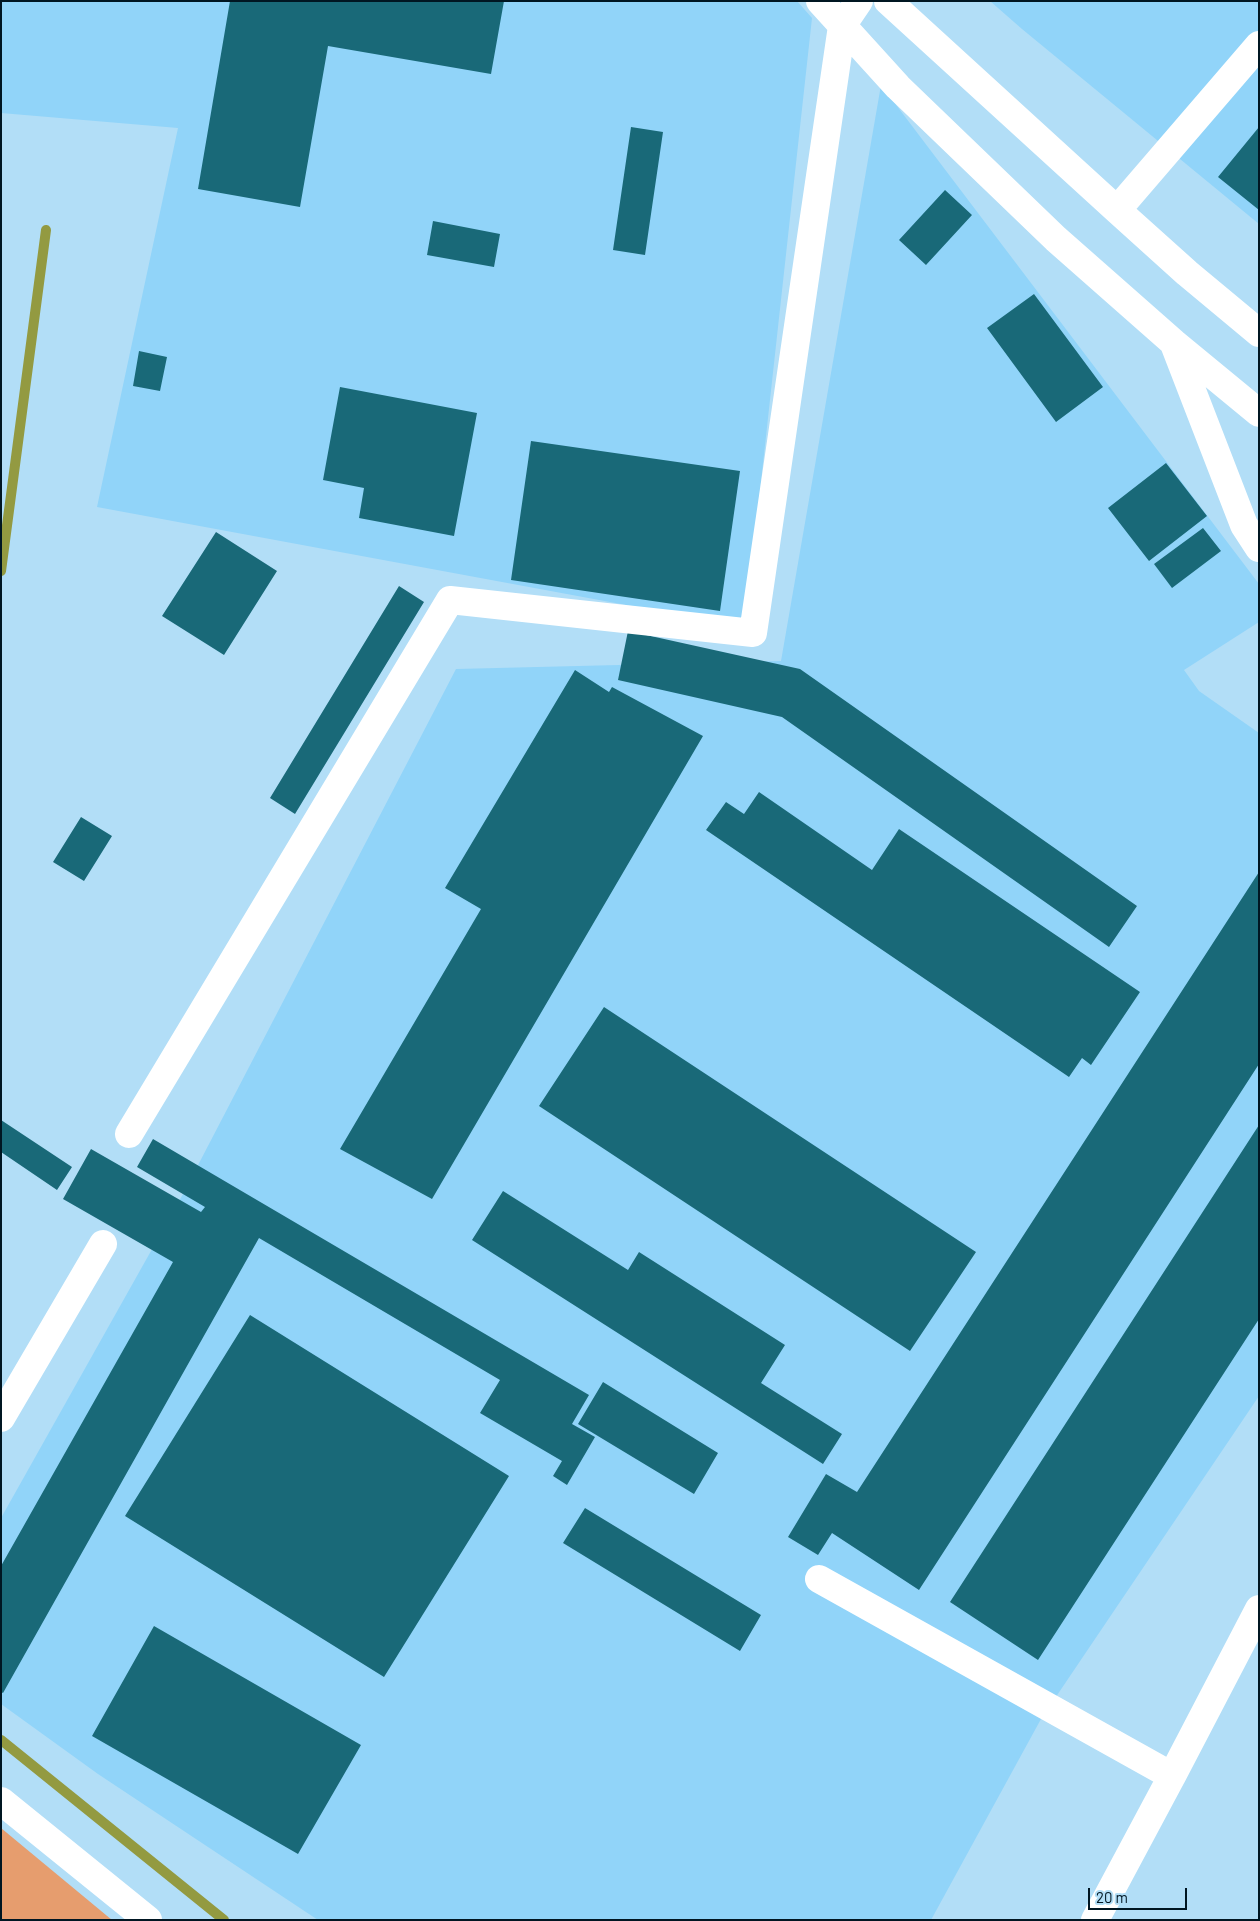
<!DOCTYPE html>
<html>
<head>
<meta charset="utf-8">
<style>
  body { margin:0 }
  #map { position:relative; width:1260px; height:1921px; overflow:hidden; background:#b2def7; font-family:Barlow,sans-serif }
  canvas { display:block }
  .frame { position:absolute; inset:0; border:2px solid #001622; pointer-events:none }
  .scale { position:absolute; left:1088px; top:1888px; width:99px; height:22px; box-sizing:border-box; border:2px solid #001622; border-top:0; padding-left:6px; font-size:15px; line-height:18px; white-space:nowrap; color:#001622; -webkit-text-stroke:4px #b2def7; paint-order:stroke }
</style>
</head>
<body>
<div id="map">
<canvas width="1260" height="1921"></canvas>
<div class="frame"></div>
<div class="scale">20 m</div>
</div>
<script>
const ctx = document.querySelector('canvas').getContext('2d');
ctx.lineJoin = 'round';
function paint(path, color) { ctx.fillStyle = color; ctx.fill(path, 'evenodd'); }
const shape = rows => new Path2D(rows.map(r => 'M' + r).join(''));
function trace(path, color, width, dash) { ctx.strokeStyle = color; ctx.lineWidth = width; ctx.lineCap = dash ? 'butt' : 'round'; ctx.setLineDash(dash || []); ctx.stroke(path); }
paint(shape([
  [1,1,797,1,812,18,745,627,97,507,178,128,1,113],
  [990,1,1259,1,1259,224,1022,29],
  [881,85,1259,584,1259,622,1184,670,1199,691,1259,733,1259,1396,1041,1719,931,1920,318,1920,98,1774,1,1704,1,1518,183,1194,456,669,781,661]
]), '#91d4f9');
paint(shape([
  [1,1828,112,1920,1,1920]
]), '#e69d6e');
trace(shape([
  [1,571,46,230],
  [1,1740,224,1920]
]), '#939a41', 10);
paint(shape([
  [230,1,504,1,491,74,328,46,300,207,198,189],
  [631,127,663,132,645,255,613,250],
  [1259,127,1259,210,1218,177],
  [945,190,972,215,926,265,899,240],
  [433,221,500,234,494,267,427,255],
  [1034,294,1103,387,1056,422,987,328],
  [139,351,167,357,160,391,133,386],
  [340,387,477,413,454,536,359,518,364,488,323,480],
  [531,441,740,471,720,611,511,580],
  [1166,463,1207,516,1149,561,1108,508],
  [1203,528,1221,551,1172,588,1154,564],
  [216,532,277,571,224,655,162,616],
  [399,586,424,602,295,814,270,798],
  [628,631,800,669,1137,906,1109,947,782,717,618,680],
  [575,670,609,692,612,687,703,736,432,1199,340,1149,481,909,445,888],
  [759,792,872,870,899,829,1140,992,1091,1065,1082,1058,1069,1077,706,830,726,802,744,814],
  [81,817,112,836,84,881,53,862],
  [1259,872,1259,1064,919,1590,832,1533,818,1555,788,1537,826,1474,857,1492],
  [604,1007,976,1252,910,1351,539,1106],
  [1,1120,72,1167,57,1190,1,1152],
  [1259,1125,1259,1319,1038,1660,950,1602],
  [153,1139,589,1395,572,1424,595,1437,567,1485,553,1476,562,1461,480,1413,500,1380,259,1238,3,1693,1,1692,1,1566,173,1262,63,1199,91,1149,201,1212,205,1207,137,1167],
  [503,1191,628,1270,639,1252,785,1345,761,1383,842,1434,823,1464,472,1240],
  [250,1315,509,1476,384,1677,125,1516],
  [603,1382,718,1453,694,1494,578,1424],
  [585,1508,761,1615,740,1651,563,1543],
  [154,1626,361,1745,298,1854,92,1736]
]), '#196978');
trace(shape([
  [820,1,898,87,1056,239,1174,343,1259,413],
  [888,1,1117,210,1187,273,1259,333],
  [1117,210,1259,45],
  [1174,344,1244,525,1259,548],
  [129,1134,450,600,753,633,842,26,859,1],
  [1,1418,103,1244],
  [819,1579,1172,1776,1259,1609],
  [1,1801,148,1920],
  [1095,1920,1172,1776]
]), '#fff', 28);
</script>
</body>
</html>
